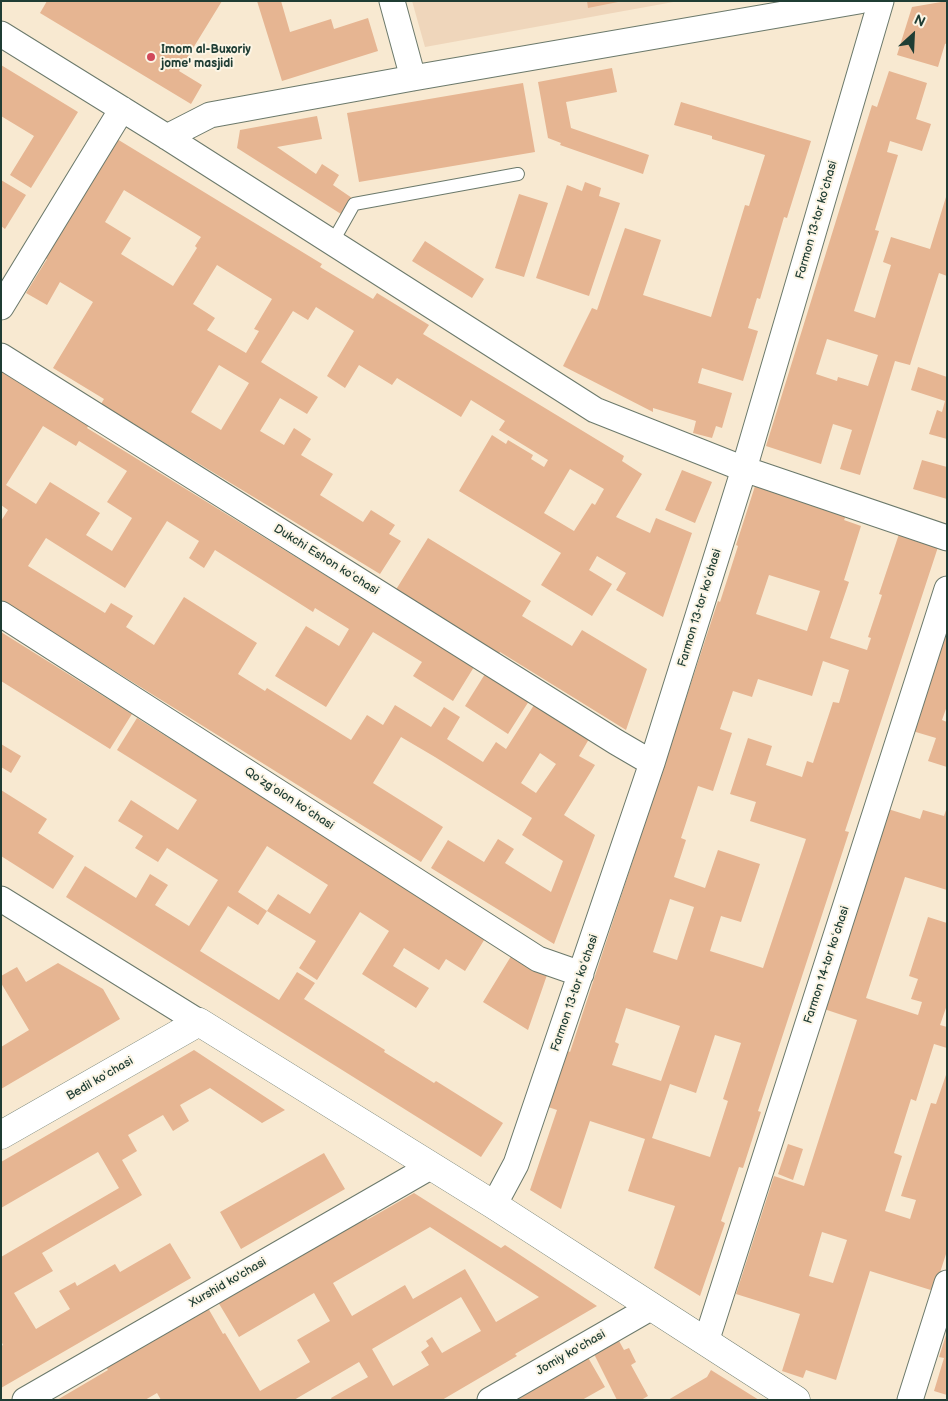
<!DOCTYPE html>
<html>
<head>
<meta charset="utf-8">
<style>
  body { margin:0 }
  #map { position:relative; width:948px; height:1401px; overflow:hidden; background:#f8e9d1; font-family:"Balsamiq Sans",sans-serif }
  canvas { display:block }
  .frame { position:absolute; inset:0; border:2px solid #1f3d34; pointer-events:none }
  .north { position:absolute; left:888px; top:10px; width:50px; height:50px; -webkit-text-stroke:4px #fcf5e5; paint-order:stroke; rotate:25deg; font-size:14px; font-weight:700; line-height:20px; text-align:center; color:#1f3d34 }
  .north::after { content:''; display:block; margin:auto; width:18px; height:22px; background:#1f3d34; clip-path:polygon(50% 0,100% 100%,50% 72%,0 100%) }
</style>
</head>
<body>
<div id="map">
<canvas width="948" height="1401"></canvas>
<div class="frame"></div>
<div class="north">N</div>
</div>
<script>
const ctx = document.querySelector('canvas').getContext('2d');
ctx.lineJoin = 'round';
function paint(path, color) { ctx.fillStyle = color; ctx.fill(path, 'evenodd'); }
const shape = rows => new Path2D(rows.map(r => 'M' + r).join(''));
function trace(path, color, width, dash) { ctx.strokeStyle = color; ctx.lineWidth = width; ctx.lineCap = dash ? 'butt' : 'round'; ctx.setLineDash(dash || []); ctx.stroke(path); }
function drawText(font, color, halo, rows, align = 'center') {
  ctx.font = font + ' "Balsamiq Sans",sans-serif'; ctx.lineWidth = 4; ctx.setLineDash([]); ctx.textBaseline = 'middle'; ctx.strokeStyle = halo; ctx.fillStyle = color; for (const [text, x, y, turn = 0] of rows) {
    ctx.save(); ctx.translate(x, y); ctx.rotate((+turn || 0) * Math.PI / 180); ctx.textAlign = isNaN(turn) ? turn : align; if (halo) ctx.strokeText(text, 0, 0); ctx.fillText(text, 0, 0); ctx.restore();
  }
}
paint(shape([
  [412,1,679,1,425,47]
]), '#efd6bb');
paint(shape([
  [47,1,222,1,179,71,202,85,191,104,40,13],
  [257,1,281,1,290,32,331,19,334,29,368,18,378,51,282,81],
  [587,1,618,1,618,2,588,8],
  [947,1,947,43,945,44,938,67,897,55,912,7],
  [1,65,78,112,31,188,10,175,34,136,1,116],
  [612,68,617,92,566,102,571,128,649,155,643,174,560,145,561,143,548,138,538,82],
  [889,71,927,83,916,119,931,124,922,151,890,141,887,152,898,155,875,230,879,231,854,311,875,318,891,265,883,262,891,237,930,249,946,197,947,276,939,273,910,365,895,361,860,475,840,469,852,430,833,424,821,464,766,446,872,105,877,107],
  [827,339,878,355,868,386,838,377,837,381,816,374],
  [523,83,535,152,359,182,347,113],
  [681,102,811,141,787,218,784,217,760,299,757,298,748,328,758,331,743,381,702,368,698,383,732,393,722,428,716,426,712,438,693,433,696,421,653,408,653,412,563,366,592,308,597,310,625,228,661,240,643,295,711,317,745,205,749,206,765,155,712,139,712,136,674,125],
  [317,116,322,139,277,147,316,174,322,164,339,175,333,185,352,198,341,214,237,148,240,130],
  [117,139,322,264,320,267,373,299,377,293,429,325,423,334,624,456,622,461,642,474,616,517,650,533,656,518,692,533,663,617,616,590,626,573,597,556,589,570,612,584,592,616,541,585,561,553,459,491,492,435,506,444,508,440,533,455,531,459,544,467,548,460,499,430,505,421,471,400,461,417,397,378,392,385,359,365,345,388,327,376,354,331,316,307,308,320,293,311,261,362,318,397,307,414,280,398,260,431,284,445,294,428,311,439,301,455,333,474,320,495,363,522,371,510,395,525,389,534,401,541,380,574,101,404,104,399,53,368,93,302,60,282,47,305,26,293,47,259,42,256],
  [124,190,201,237,195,246,197,248,173,286,121,254,131,238,105,222],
  [217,265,272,299,254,329,259,331,246,353,207,330,215,318,193,304],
  [219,365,249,383,221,430,191,412],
  [570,469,604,489,595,505,592,503,574,531,544,513],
  [1,180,26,195,5,229,1,226],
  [585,182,601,188,599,196,620,203,589,296,536,278,567,185,582,191],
  [519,194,548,203,524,277,495,268],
  [425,241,484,279,472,298,412,261],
  [918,367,947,377,947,439,929,434,937,410,942,412,945,401,911,390],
  [1,370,89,425,87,428,474,667,453,701,413,676,422,662,373,632,326,707,275,676,306,626,339,646,349,629,315,608,313,612,215,550,204,568,189,558,199,541,167,521,125,588,46,538,28,566,105,613,111,603,133,616,126,627,154,645,184,597,257,643,238,674,265,691,267,688,351,740,367,715,383,725,395,705,431,727,444,707,460,717,447,739,483,762,496,742,506,749,534,705,589,739,579,756,595,765,564,815,595,835,554,944,431,868,448,840,484,862,498,839,514,849,505,863,551,892,563,861,522,835,532,818,435,757,401,737,373,783,443,827,421,862,1,600,1,521,8,510,1,505],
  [43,426,76,446,79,441,127,471,107,502,132,518,112,551,86,535,100,513,50,482,36,504,6,485],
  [540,753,556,764,536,793,521,783],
  [922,460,947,467,947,499,913,489],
  [682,470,712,482,695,523,665,510],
  [755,486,846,516,844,520,861,526,844,580,849,582,830,638,867,650,871,638,868,637,882,595,879,594,899,534,938,547,845,831,849,832,758,1111,761,1112,743,1168,739,1167,721,1221,725,1223,700,1296,654,1268,675,1206,628,1191,645,1139,590,1121,561,1209,530,1190,557,1110,545,1106,564,1049,570,1052,718,601,720,602,738,546,736,545],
  [769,575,820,591,807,631,756,614],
  [823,661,849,670,839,703,833,702,813,763,807,761,802,777,766,765,772,746,748,738,730,794,756,802,750,821,806,839,763,968,710,951,721,916,741,922,760,864,718,850,705,888,674,877,686,840,681,838,698,786,713,791,732,733,720,729,733,691,752,697,758,679,812,696],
  [670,899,694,907,677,960,653,952],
  [626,1008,680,1026,661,1081,612,1065,619,1044,615,1042],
  [715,1035,741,1043,723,1099,728,1101,710,1157,652,1138,670,1084,696,1093],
  [428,538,531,601,522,616,572,646,582,630,647,669,626,730,500,652,496,659,392,596],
  [947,611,947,706,942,720,947,722,947,767,928,761,936,738,909,730],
  [1,632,132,714,110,749,1,681],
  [485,674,529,701,508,734,465,706],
  [137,718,486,937,465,971,446,959,439,970,404,948,393,966,429,988,416,1008,362,974,389,931,360,912,317,980,299,968,316,941,267,911,278,894,310,914,328,885,267,846,238,892,267,911,258,925,228,906,200,951,279,1000,297,972,315,983,304,999,385,1050,384,1052,434,1083,436,1081,503,1123,481,1157,66,897,85,866,136,898,150,874,168,885,155,905,189,926,218,880,167,848,158,862,135,848,143,836,118,821,131,800,178,830,197,800,117,750],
  [1,744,21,756,11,773,1,767],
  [1,790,47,819,38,833,74,856,53,889,1,856],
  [947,807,947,890,905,877,866,998,918,1015,922,1002,911,999,918,979,909,976,928,917,947,923,947,1005,940,1025,947,1027,947,1048,934,1044,916,1101,911,1099,894,1153,902,1156,885,1211,910,1219,916,1200,901,1196,931,1103,936,1104,947,1072,947,1251,934,1291,870,1271,836,1380,806,1370,803,1378,782,1371,800,1314,736,1294,774,1176,804,1186,857,1020,821,1008,888,809,920,819,923,810,944,816],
  [822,1232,847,1240,833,1283,809,1276],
  [513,953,547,975,528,1030,483,1002],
  [58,963,103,989,120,1019,1,1089,1,1047,29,1030,1,983,1,976,17,967,26,982],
  [194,1050,285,1110,262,1123,210,1088,180,1105,189,1121,173,1131,163,1115,128,1135,137,1151,122,1160,142,1195,42,1253,53,1271,14,1293,36,1329,70,1309,59,1291,75,1282,77,1286,115,1264,120,1272,170,1243,191,1278,1,1388,1,1346,3,1345,1,1341,1,1257,119,1188,98,1152,1,1208,1,1162],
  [788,1144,803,1149,793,1180,778,1174],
  [324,1153,345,1189,241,1249,220,1212],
  [414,1193,501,1248,505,1245,597,1306,515,1354,517,1356,442,1400,332,1400,331,1398,368,1377,359,1362,294,1400,161,1400,157,1393,145,1400,57,1400,108,1370,106,1367,208,1308,223,1334,225,1333,260,1391,310,1362,297,1340,330,1321,314,1293,239,1337,218,1302,365,1216,367,1220],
  [430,1227,539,1297,496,1322,465,1269,413,1299,405,1285,352,1316,333,1283],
  [461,1297,481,1331,442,1353,432,1337,426,1341,429,1346,421,1352,429,1365,393,1386,372,1349],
  [947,1332,947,1395,934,1391,944,1358,939,1357],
  [619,1341,624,1350,629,1348,636,1362,631,1365,648,1396,641,1400,617,1400,594,1354],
  [586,1354,605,1387,582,1400,512,1400],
  [711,1370,759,1400,668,1400,707,1377]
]), '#e6b592');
const lane = shape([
  [332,243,354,204,518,174]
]);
const street = shape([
  [392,1,413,78],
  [1,34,167,137,595,410,744,469,947,538],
  [167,137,210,115,413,78,859,1],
  [1,307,122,109],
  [1,356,616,742,652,763],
  [1,614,538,959,581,974],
  [1,899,199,1022],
  [494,1205,516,1164,652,763,744,469,881,1],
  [706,1342,947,589],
  [25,1400,430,1167],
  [490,1400,652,1307],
  [910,1400,947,1283]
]);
const secondary = shape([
  [1,1135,199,1022,494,1205,796,1400]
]);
trace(lane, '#6b796b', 14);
trace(street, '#6b796b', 27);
trace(secondary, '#6b796b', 29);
trace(lane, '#fff', 12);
trace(street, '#fff', 25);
trace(secondary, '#fff', 28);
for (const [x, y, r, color] of [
  [151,57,5,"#d1495b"]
]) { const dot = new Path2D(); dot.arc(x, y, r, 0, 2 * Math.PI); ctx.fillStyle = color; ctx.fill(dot); trace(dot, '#fcf5e5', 2); }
drawText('bold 12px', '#1f3d34', '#fcf5e5', [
  ["Imom al-Buxoriy",161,50],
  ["jome' masjidi",161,64]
], 'left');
drawText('12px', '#1f3d34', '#fcf5e5', [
  ["Farmon 13-tor koʻchasi",817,220,-74],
  ["Dukchi Eshon koʻchasi",326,560,32],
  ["Farmon 13-tor koʻchasi",700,608,-73],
  ["Qoʻzgʻolon koʻchasi",289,799,33],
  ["Farmon 14-tor koʻchasi",827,965,-72],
  ["Farmon 13-tor koʻchasi",575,993,-71],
  ["Bedil koʻchasi",100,1079,-30],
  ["Xurshid ko'chasi",228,1283,-30],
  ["Jomiy ko'chasi",571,1353,-30]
]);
</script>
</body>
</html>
